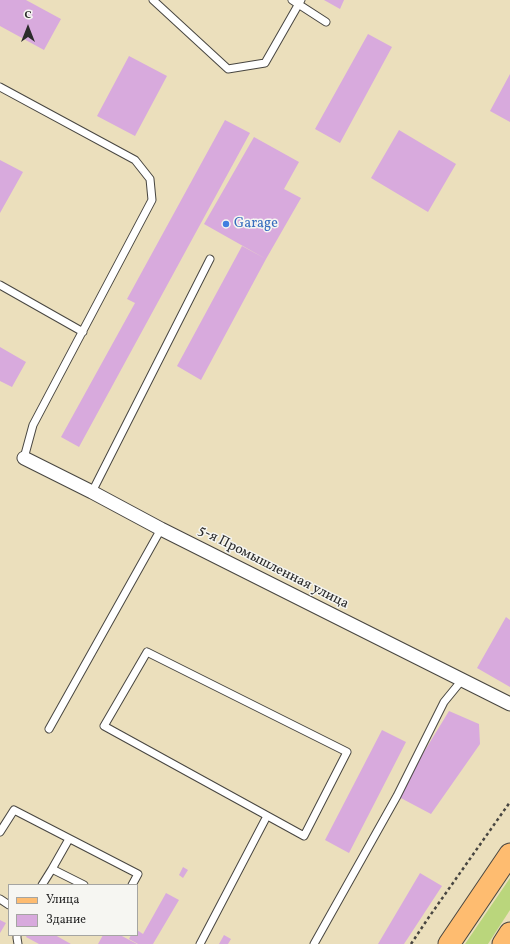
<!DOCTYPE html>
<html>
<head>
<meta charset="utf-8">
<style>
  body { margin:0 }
  #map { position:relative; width:510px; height:944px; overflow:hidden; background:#ebdfbc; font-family:Vollkorn,serif }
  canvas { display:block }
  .legend { position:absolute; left:8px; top:884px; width:130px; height:52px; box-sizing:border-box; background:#f6f6f2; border:1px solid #a5a5a2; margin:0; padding:5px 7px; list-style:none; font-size:12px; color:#2b2b2b }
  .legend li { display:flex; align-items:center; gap:8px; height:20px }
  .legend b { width:20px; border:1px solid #a5a5a2 }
  .north { position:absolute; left:8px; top:8px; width:40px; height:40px; -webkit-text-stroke:3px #f6f6f2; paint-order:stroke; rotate:0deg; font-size:11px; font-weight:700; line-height:16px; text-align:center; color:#2b2b2b }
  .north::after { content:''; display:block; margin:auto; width:14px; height:18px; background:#2b2b2b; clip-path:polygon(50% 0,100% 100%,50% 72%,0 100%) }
</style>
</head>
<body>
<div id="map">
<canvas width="510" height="944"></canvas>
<ul class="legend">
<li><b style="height:5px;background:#febc70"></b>Улица</li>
<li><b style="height:11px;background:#d8aadd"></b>Здание</li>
</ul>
<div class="north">С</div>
</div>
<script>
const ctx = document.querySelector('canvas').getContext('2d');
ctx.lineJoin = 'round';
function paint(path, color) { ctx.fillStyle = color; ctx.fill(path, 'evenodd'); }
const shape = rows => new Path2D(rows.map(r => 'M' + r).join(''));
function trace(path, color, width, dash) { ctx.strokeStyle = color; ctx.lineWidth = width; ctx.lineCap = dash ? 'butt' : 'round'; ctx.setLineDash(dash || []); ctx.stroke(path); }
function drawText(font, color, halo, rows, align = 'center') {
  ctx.font = font + ' Vollkorn,serif'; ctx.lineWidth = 3; ctx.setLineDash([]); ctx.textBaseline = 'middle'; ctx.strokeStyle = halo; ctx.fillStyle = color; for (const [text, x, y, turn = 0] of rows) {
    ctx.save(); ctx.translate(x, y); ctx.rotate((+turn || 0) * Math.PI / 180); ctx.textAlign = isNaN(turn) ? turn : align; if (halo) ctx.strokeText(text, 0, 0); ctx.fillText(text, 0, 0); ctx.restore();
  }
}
paint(shape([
  [510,878,510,910,488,944,465,944]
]), '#bad67c');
paint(shape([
  [0,0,26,0,61,19,44,50,0,26],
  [324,0,344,0,340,9],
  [368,34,392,47,340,143,315,129],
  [129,56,167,76,135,136,97,116],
  [510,74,510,122,490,111],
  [225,120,250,133,79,447,61,437,135,303,127,299],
  [399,130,456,164,428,212,371,178],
  [254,137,299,162,284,189,301,198,266,259,204,224],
  [0,160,23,172,0,213],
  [242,246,266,259,201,380,177,366],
  [0,347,26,362,12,387,0,381],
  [506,617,510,620,510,687,477,668],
  [449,711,479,724,480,744,431,814,397,796],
  [382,730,406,742,349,853,325,840],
  [183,867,188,870,183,878,179,875],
  [420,873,442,886,404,944,378,944],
  [166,893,179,900,153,944,138,944,129,939,131,935,137,935,137,930,143,934],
  [0,920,6,923,0,933],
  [27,935,55,935,71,944,39,944,26,937],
  [103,935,120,935,137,944,98,944],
  [224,935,231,939,228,944,219,944]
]), '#d8aadd');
const service = shape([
  [153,0,228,69,265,63,301,0],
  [292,0,326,22],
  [0,87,135,160,150,179,152,200,33,425,24,458],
  [0,285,83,332],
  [92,492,210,259],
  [147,652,347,752,304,836,104,726,147,652],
  [49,729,161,529],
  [0,832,14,810,138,874,132,885],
  [52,869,69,839],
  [42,885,52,869,84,885],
  [0,899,9,905],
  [17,935,17,938,18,944],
  [200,944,267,816],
  [314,944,397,796,444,702,462,680]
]);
const minor = shape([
  [24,458,92,492,161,529,510,704]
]);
const primary = shape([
  [449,944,510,854],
  [503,944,510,933]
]);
trace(service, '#484641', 9);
trace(minor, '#484641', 15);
trace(primary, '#484641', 23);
trace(shape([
  [411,944,429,917,510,802]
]), '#484641', 2.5, [3, 3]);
trace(service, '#fff', 7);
trace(minor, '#fff', 13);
trace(primary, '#febc70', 21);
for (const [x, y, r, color] of [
  [226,224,4,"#3f7fe0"]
]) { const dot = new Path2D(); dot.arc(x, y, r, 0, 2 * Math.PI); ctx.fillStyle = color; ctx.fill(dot); trace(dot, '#f6f6f2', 1.5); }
drawText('14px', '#366cbe', '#f6f6f2', [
  ["Garage",234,224]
], 'left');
drawText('14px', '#2b2b2b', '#f6f6f2', [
  ["5-я Промышленная улица",273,568,27]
]);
</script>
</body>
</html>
